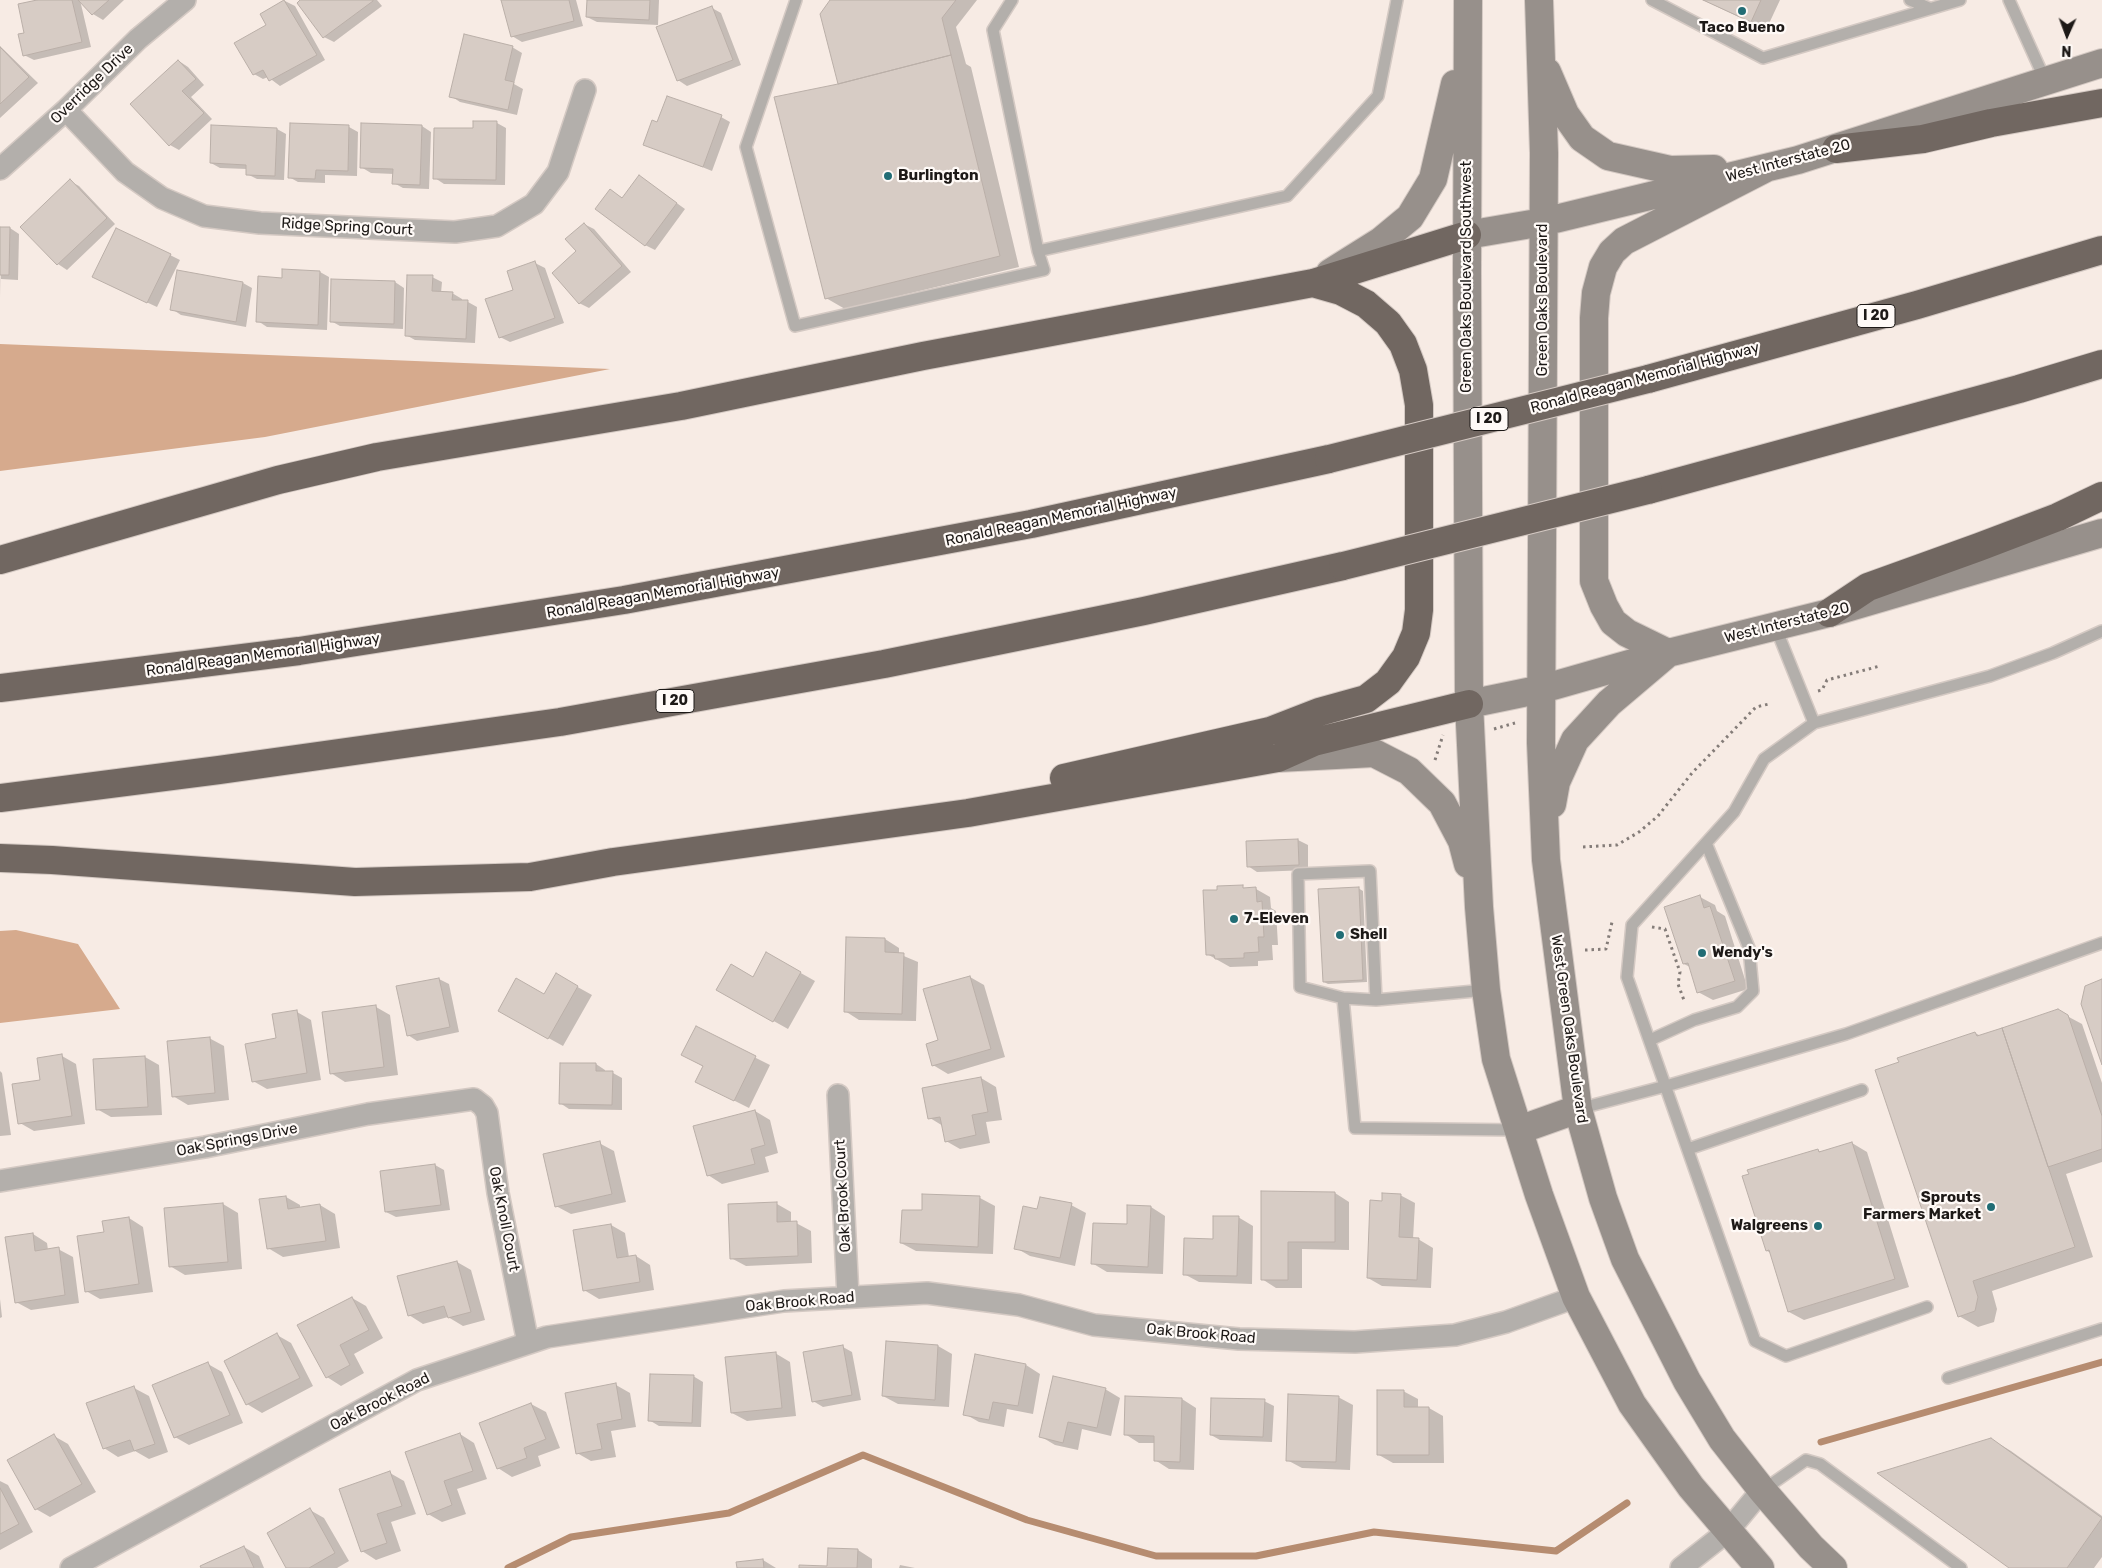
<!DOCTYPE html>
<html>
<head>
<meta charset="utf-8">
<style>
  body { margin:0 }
  #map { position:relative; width:2102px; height:1568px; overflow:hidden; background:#f7ebe4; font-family:Rubik,sans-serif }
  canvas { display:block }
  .north { position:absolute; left:2042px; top:10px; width:50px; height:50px; -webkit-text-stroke:4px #fffaf7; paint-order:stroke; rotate:182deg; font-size:14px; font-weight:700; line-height:20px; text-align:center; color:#1d1917 }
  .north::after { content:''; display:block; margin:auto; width:18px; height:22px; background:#1d1917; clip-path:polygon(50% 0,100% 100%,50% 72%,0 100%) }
</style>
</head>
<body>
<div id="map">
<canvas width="2102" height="1568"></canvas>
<div class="north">N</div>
</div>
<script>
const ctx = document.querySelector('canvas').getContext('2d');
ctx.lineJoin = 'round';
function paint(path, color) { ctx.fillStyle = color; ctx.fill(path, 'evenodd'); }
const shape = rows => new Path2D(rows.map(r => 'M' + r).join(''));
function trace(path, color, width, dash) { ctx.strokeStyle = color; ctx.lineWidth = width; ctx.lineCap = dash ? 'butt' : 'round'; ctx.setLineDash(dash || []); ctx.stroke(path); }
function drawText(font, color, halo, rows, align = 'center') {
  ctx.font = font + ' Rubik,sans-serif'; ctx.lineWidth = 4.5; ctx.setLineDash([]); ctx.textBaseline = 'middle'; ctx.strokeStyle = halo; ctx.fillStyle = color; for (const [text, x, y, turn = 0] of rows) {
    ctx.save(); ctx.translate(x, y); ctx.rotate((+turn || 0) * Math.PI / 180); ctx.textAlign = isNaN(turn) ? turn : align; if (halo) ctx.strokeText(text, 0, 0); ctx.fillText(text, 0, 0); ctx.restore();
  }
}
paint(shape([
  [0,344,610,369,265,437,0,471],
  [16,930,78,944,120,1009,0,1023,0,931]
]), '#d6aa8d');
paint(shape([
  [43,0,124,0,103,20,93,14,80,0,91,47,34,60,24,55,26,34],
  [302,0,377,0,382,6,334,42,324,37],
  [503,0,576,0,583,26,522,42,512,36],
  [588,0,659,0,658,25,597,22,587,17],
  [832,0,977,0,956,27,966,64,971,67,1019,267,845,309,826,298,839,85],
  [1703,0,1780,0,1766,30],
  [285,1,295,6,325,60,280,86,268,77,263,79,254,74,268,26,262,14],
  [712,8,721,13,741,65,687,86,678,80],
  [0,46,38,83,0,118],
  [512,47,522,53,514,84,523,89,517,115,460,102,451,96],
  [179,61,188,67,204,85,191,97,212,119,179,150,170,145],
  [721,117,730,122,712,171,645,144,658,123],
  [497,123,506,128,505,185,444,184,435,178,474,130],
  [291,125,349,127,358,132,357,176,325,175,325,183,298,182,289,177],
  [422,126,431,132,429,189,403,188,394,183,394,174,371,173,361,167],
  [277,129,286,134,284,180,257,179,247,174,247,169,220,168,211,163],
  [639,176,685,209,655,250,645,245,610,191,623,198],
  [70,181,79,186,115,224,67,270,58,264],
  [584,224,594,229,631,272,589,308,579,303,578,251],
  [0,228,10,228,19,234,18,280,1,279,1,298],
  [170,255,180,260,157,307,103,282],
  [535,263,545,268,564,323,510,342,500,337,515,290],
  [178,272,243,283,252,288,246,327,181,315,172,309],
  [320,272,329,277,327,330,267,327,258,321],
  [432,277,442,282,441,293,452,293,462,299,462,301,468,302,477,307,475,343,415,340,406,335],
  [395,282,404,288,403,329,340,326,331,321],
  [1298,840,1308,845,1308,870,1257,872,1248,866,1247,842],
  [1358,888,1363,891,1367,982,1328,984,1324,982],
  [1256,889,1270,897,1271,908,1276,911,1278,945,1272,945,1273,960,1258,961,1258,966,1230,967,1207,954],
  [1700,897,1715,905,1717,911,1725,916,1748,989,1713,1000,1698,992,1690,967,1684,964],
  [885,939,899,948,899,954,918,962,916,1021,859,1020,845,1011],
  [767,954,815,981,788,1029,718,990,753,978],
  [556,975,592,995,563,1046,514,1019,545,996],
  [970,977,984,985,1005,1057,948,1074,933,1065,939,1041],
  [439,979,449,984,459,1032,417,1041,408,1035,398,987],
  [376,1007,390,1015,398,1075,345,1082,331,1073],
  [297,1012,311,1020,321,1080,267,1089,253,1081],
  [2067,1016,2082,1024,2102,1083,2102,1162,2066,1174,2093,1257,1992,1291,1997,1309,1994,1322,1978,1327,1959,1316,1975,1033,1981,1036],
  [696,1028,770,1065,749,1108,711,1089,704,1067,683,1055],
  [209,1038,224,1046,229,1100,188,1105,173,1096],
  [62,1056,76,1064,85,1124,34,1131,20,1123,41,1081],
  [145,1057,159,1065,162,1115,111,1117,97,1109],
  [596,1064,605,1070,605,1073,613,1073,622,1078,622,1110,569,1109,560,1103],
  [0,1071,2,1073,11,1135,0,1136],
  [981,1078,996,1087,1002,1120,986,1122,990,1143,960,1149,946,1141,943,1126,930,1118],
  [755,1111,770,1120,778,1153,765,1157,769,1172,722,1184,708,1175],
  [599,1143,614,1151,626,1202,571,1214,556,1206],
  [1852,1143,1867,1152,1909,1287,1804,1320,1789,1312,1771,1253,1767,1251,1818,1150,1822,1153],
  [435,1165,444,1170,450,1210,396,1217,386,1212],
  [1263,1193,1335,1193,1349,1202,1349,1250,1302,1249,1302,1288,1276,1288,1262,1279],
  [923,1195,980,1198,995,1206,993,1254,916,1251,901,1243,923,1212],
  [1400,1195,1415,1203,1413,1239,1418,1239,1433,1248,1431,1288,1382,1286,1368,1278,1383,1202],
  [286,1197,300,1205,300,1208,320,1205,335,1214,340,1248,283,1257,268,1248],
  [223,1204,238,1213,242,1269,185,1275,170,1266],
  [777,1204,791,1212,791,1223,796,1223,811,1231,812,1263,746,1266,731,1258],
  [1071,1205,1086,1213,1075,1266,1030,1256,1016,1248,1038,1211],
  [1151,1207,1165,1216,1163,1274,1107,1272,1092,1263,1128,1225],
  [1238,1217,1253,1226,1252,1284,1199,1282,1184,1274],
  [129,1218,143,1227,153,1292,100,1299,86,1291],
  [611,1225,625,1233,629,1257,636,1256,650,1265,654,1290,599,1299,584,1290],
  [33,1234,47,1243,48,1250,58,1249,73,1257,79,1303,31,1310,16,1302],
  [457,1262,471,1270,485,1320,463,1326,448,1317,423,1324,409,1315],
  [352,1298,366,1306,383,1338,354,1354,364,1373,341,1386,327,1377],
  [0,1299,2,1317,0,1318],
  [277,1335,291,1343,313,1386,262,1413,247,1404],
  [887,1343,938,1346,952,1354,949,1407,898,1404,883,1396],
  [843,1347,852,1352,861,1400,823,1407,813,1401],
  [775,1353,790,1362,796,1416,747,1421,732,1413],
  [208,1364,222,1372,243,1423,189,1445,175,1437],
  [1026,1365,1040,1374,1033,1414,1007,1409,1004,1427,979,1422,965,1414],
  [693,1376,703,1382,701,1427,659,1426,649,1420],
  [616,1385,630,1393,636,1427,611,1431,616,1457,591,1461,577,1453],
  [134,1388,149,1396,168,1452,149,1459,135,1451,118,1457,104,1448],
  [1105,1389,1120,1398,1111,1436,1082,1429,1078,1450,1055,1445,1040,1436],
  [1403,1391,1418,1399,1418,1408,1429,1408,1443,1416,1444,1463,1393,1463,1379,1455],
  [1126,1397,1182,1399,1196,1408,1194,1470,1169,1469,1155,1460,1155,1443,1139,1443,1125,1434],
  [1338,1397,1353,1405,1350,1470,1302,1468,1287,1460],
  [1264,1401,1274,1406,1272,1442,1220,1440,1211,1435],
  [531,1404,546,1412,560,1448,538,1456,541,1466,512,1477,498,1468],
  [460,1434,474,1443,487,1479,457,1489,466,1514,442,1522,428,1514],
  [54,1436,68,1444,96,1492,50,1517,36,1509],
  [1991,1439,2011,1451,2102,1516,2102,1557,2094,1568,2011,1568],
  [390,1473,404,1481,416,1514,391,1522,401,1551,376,1560,362,1551],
  [0,1481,8,1485,33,1532,0,1550],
  [310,1510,324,1518,349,1561,337,1568,288,1568],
  [244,1547,259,1556,264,1568,202,1568],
  [858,1550,872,1559,872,1568,800,1568,828,1567],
  [763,1560,776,1568,738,1568],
  [900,1565,915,1568,899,1568]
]), '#0003');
trace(shape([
  [1821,1442,2102,1362],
  [508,1568,571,1537,729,1513,863,1455,1027,1520,1156,1556,1256,1556,1374,1532,1556,1551,1627,1503]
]), '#b68c70', 7);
const building = shape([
  [37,0,72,0,82,42,23,56,18,34,24,33,18,4,37,0],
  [78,0,109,0,92,15,78,0],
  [284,0,317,55,269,81,263,70,253,75,234,43,266,25,260,14,284,0],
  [300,0,373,0,373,1,323,38,297,3,300,0],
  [501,0,569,0,574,21,511,37,501,0],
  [587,0,650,0,649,20,586,17,587,0],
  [830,0,956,0,942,18,951,55,838,84,820,14,830,0],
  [1703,0,1761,0,1751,22,1703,0],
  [712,6,733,60,677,81,656,27,712,6],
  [464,34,513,46,505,80,514,82,508,110,449,97,464,34],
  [0,47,29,77,0,104,0,47],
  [951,55,1000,256,825,299,774,97,838,84,951,55],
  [178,60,196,79,182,91,204,113,169,146,130,104,178,60],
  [667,96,722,115,703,167,643,145,652,120,657,122,667,96],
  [473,121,497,121,496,180,433,179,434,128,473,128,473,121],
  [290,123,349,125,348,171,316,170,315,179,288,178,290,123],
  [361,123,422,125,420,185,392,184,393,169,360,168,361,123],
  [211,125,277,128,275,176,246,175,246,165,210,163,211,125],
  [639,175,677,203,645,246,595,209,610,189,622,198,639,175],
  [70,179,107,218,57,265,20,227,70,179],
  [584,223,622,266,579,304,552,273,576,251,565,239,584,223],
  [0,227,10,227,9,275,0,275,0,227],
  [116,228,171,254,147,303,92,277,116,228],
  [535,261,555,318,499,338,485,299,513,290,507,271,535,261],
  [282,269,320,271,318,325,256,322,258,276,282,278,282,269],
  [177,270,243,282,236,322,170,310,177,270],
  [407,275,433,275,432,291,453,292,452,300,468,300,466,339,405,336,407,275],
  [331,279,395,281,394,324,330,322,331,279],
  [1298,839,1299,865,1247,867,1246,841,1298,839],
  [1243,885,1243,888,1256,887,1257,902,1262,901,1264,937,1258,937,1259,952,1244,953,1244,958,1215,959,1214,955,1206,955,1203,890,1217,890,1217,886,1243,885],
  [1359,887,1363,980,1323,982,1318,889,1359,887],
  [1700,895,1704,908,1710,906,1735,981,1697,993,1688,963,1683,964,1664,907,1700,895],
  [846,937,885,938,885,952,904,953,902,1014,844,1012,846,937],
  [766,952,801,972,773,1022,716,990,731,964,753,977,766,952],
  [556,973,578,986,548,1039,498,1011,516,978,544,994,556,973],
  [970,976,991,1049,932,1066,926,1044,938,1040,923,989,970,976],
  [439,978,450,1027,407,1036,396,986,439,978],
  [2102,979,2102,1065,2081,1004,2085,986,2102,979],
  [376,1005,384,1067,330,1074,322,1012,376,1005],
  [2058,1009,2068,1015,2102,1116,2102,1149,2048,1167,2002,1028,2058,1009],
  [297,1010,307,1073,252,1082,245,1044,276,1038,272,1014,297,1010],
  [696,1026,756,1056,734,1101,695,1082,703,1066,681,1055,696,1026],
  [2002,1028,2075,1247,1973,1281,1978,1297,1975,1311,1958,1317,1875,1070,1899,1062,1897,1058,1975,1032,1977,1036,2002,1028],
  [210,1037,215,1093,172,1097,167,1041,210,1037],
  [62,1054,72,1116,18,1124,12,1084,40,1080,37,1058,62,1054],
  [145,1056,148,1107,96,1110,93,1059,145,1056],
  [560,1063,596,1063,596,1071,613,1071,612,1105,559,1104,560,1063],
  [981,1077,988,1112,972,1115,976,1135,945,1142,940,1117,928,1119,922,1088,981,1077],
  [755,1110,765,1145,751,1149,755,1164,707,1176,693,1126,755,1110],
  [600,1141,612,1194,555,1207,543,1154,600,1141],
  [1852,1142,1895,1279,1788,1312,1769,1250,1766,1251,1742,1176,1749,1174,1747,1170,1818,1149,1819,1152,1852,1142],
  [435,1164,441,1205,385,1212,380,1171,435,1164],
  [1261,1191,1335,1192,1335,1242,1288,1242,1288,1280,1261,1280,1261,1191],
  [1382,1193,1401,1194,1399,1237,1419,1238,1417,1280,1367,1278,1370,1200,1382,1201,1382,1193],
  [922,1194,980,1196,978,1247,900,1243,902,1210,922,1210,922,1194],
  [286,1196,288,1209,320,1204,326,1241,267,1249,259,1199,286,1196],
  [1040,1197,1072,1203,1060,1258,1014,1249,1023,1206,1037,1209,1040,1197],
  [777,1202,777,1222,797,1221,798,1256,730,1259,728,1204,777,1202],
  [223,1203,228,1262,169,1267,164,1208,223,1203],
  [1127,1205,1151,1206,1148,1267,1091,1264,1093,1223,1127,1224,1127,1205],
  [1213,1216,1239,1216,1237,1276,1183,1275,1184,1238,1213,1239,1213,1216],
  [129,1217,139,1284,85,1292,77,1236,104,1232,102,1221,129,1217],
  [611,1224,617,1258,636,1255,640,1282,583,1291,573,1230,611,1224],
  [33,1233,35,1251,59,1247,65,1295,15,1303,5,1237,33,1233],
  [457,1261,471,1312,448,1318,444,1306,408,1316,397,1276,457,1261],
  [352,1297,369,1330,340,1345,350,1365,326,1378,297,1325,352,1297],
  [277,1333,300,1378,246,1405,224,1361,277,1333],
  [886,1341,938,1345,935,1400,882,1396,886,1341],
  [843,1345,852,1395,812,1402,803,1352,843,1345],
  [776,1352,782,1408,731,1413,725,1357,776,1352],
  [975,1354,1026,1364,1018,1406,993,1402,989,1420,963,1415,975,1354],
  [208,1362,230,1415,174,1438,152,1385,208,1362],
  [650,1374,694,1375,692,1423,648,1421,650,1374],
  [1053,1376,1106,1388,1097,1428,1068,1422,1063,1443,1039,1437,1053,1376],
  [616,1383,622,1419,597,1424,602,1449,576,1454,565,1393,616,1383],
  [134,1386,155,1444,134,1451,130,1440,103,1449,86,1403,134,1386],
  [1377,1390,1404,1390,1404,1407,1429,1407,1429,1455,1377,1455,1377,1390],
  [1288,1394,1339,1396,1336,1462,1286,1461,1288,1394],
  [1125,1396,1182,1398,1180,1462,1154,1461,1154,1436,1124,1435,1125,1396],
  [1211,1398,1265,1399,1263,1437,1210,1435,1211,1398],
  [531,1403,546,1439,524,1448,527,1458,497,1469,479,1423,531,1403],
  [460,1433,473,1471,444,1481,452,1505,427,1515,405,1452,460,1433],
  [54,1434,82,1484,35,1510,7,1460,54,1434],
  [1991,1438,2102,1518,2067,1568,2009,1568,1877,1473,1991,1438],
  [390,1471,402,1506,377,1514,387,1543,361,1552,339,1489,390,1471],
  [0,1488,19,1524,0,1534,0,1488],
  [310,1508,335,1553,309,1568,286,1568,267,1533,310,1508],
  [244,1546,254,1568,201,1568,200,1566,244,1546],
  [828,1548,858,1549,857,1568,799,1568,799,1565,827,1566,828,1548],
  [763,1559,764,1568,737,1568,736,1562,763,1559]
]);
paint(building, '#d7ccc5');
trace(building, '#baafa8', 1);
const service = shape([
  [796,0,746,147,795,326,1044,270,1038,251,1287,196,1378,96,1397,0],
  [1012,0,993,30,1038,251],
  [1652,0,1763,58,1960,0],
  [1910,0,1929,8],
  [2009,0,2046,82],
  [1775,626,1814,723],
  [1486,990,1376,1000,1343,998,1355,1128,1517,1130],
  [1343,998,1300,987,1298,874,1370,871,1376,1000],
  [1650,1040,1694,1020,1737,1007,1753,991,1749,948,1706,843],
  [1578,1109,1666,1086,1846,1034,2102,943],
  [1688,1149,1862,1090],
  [1927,1307,1786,1356,1755,1341,1627,977,1632,925,1734,812,1764,759,1814,723,1990,676,2053,653,2102,631],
  [1948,1378,2102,1329],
  [1763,1490,1806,1460,1820,1464,1961,1568]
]);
const minor = shape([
  [66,110,125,172,162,198,204,216,260,223,455,232,497,226,534,204,558,172,585,90],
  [0,169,66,110,138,39,185,0],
  [838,1095,848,1297],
  [0,1181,205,1147,368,1114,474,1099,483,1106,487,1113,498,1193,528,1343],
  [71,1568,417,1380,547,1337,784,1301,927,1293,1019,1305,1094,1325,1239,1339,1355,1342,1455,1335,1506,1322,1576,1297],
  [1681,1568,1728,1531,1762,1490]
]);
const secondary = shape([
  [1468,0,1467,271,1469,704,1479,907,1486,990,1496,1059,1539,1195,1576,1297,1632,1404,1691,1487,1760,1568],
  [1539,0,1544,153,1541,743,1546,860,1578,1109,1603,1198,1625,1259,1687,1381,1722,1439,1762,1490,1811,1547,1833,1568],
  [1547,72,1565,114,1582,138,1608,156,1670,170,1714,169],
  [1467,235,1543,222,1798,160,2102,63],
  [1330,273,1381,241,1410,217,1433,179,1455,84],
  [1469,704,1542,689,1668,653,1829,613,2102,533],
  [1278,758,1374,753,1409,771,1442,803,1462,841,1468,864],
  [1552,804,1556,782,1575,740,1609,703,1668,653,1627,633,1613,622,1604,606,1594,581,1594,318,1596,293,1603,267,1612,252,1624,241,1766,168],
  [1519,1130,1578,1109]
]);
const motorway = shape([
  [1836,149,1923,139,1991,123,2102,103],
  [1648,379,1917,305,2102,250],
  [1648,490,2019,389,2102,364],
  [0,560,278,480,377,457,681,406,923,356,1313,283,1467,235],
  [1829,613,1868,587,1979,547,2058,517,2102,496],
  [0,688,299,651,624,600,1031,524,1329,459],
  [1064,778,1270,731,1319,712,1366,699,1388,682,1406,657,1416,633,1419,610,1419,405,1413,370,1403,344,1388,323,1366,304,1341,291,1313,283],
  [0,798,219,770,560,722,884,664,1144,611,1343,566],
  [0,858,52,860,355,882,530,877,613,862,968,813,1278,758,1314,742,1469,704]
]);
trace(service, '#d4c9c3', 14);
trace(minor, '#d4c9c3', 24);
trace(secondary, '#d4c9c3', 30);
trace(motorway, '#d4c9c3', 30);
trace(shape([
  [1818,691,1822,690,1827,680,1880,666],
  [1494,729,1515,723],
  [1435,760,1443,735],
  [1583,847,1617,845,1639,832,1658,816,1692,773,1756,707,1769,704],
  [1652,927,1665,929,1680,972,1678,984,1685,1003],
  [1585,950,1606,949,1612,922]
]), '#847c78', 3, [2.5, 4]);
trace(service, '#b3afab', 11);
trace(minor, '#b3afab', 21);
trace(secondary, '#97908b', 28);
trace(motorway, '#716761', 28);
const motorwayBridge = shape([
  [1329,459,1648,379],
  [1343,566,1648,490]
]);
trace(motorwayBridge, '#d4c9c3', 30, []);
trace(motorwayBridge, '#716761', 28);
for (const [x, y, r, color] of [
  [1742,11,5,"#226d75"],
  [888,176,5,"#226d75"],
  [1234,919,5,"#226d75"],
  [1340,935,5,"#226d75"],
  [1702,953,5,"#226d75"],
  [1991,1207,5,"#226d75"],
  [1818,1226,5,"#226d75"]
]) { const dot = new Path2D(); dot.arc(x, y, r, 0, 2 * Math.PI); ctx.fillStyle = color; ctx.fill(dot); trace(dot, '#fffaf7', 2); }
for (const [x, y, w] of [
  [1876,316,38],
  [1489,419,38],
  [675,701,38]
]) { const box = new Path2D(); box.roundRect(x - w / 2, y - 11.5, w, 23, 4); ctx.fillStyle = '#fffaf7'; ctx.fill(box); trace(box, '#1d1917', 1); }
drawText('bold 14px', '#1d1917', null, [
  ["I 20",1876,316],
  ["I 20",1489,419],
  ["I 20",675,701]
]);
drawText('bold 15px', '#1d1917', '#fffaf7', [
  ["Taco Bueno",1742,28,"center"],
  ["Burlington",898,176],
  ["7-Eleven",1244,919],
  ["Shell",1350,935],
  ["Wendy's",1712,953],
  ["Sprouts",1981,1198,"right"],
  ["Farmers Market",1981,1215,"right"],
  ["Walgreens",1808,1226,"right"]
], 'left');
drawText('15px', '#1d1917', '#fffaf7', [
  ["Overridge Drive",92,84,-44],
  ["West Interstate 20",1788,161,-15],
  ["Ridge Spring Court",347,227,3],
  ["Green Oaks Boulevard Southwest",1467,277,-90],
  ["Green Oaks Boulevard",1543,300,-90],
  ["Ronald Reagan Memorial Highway",1645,378,-15],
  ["Ronald Reagan Memorial Highway",1061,517,-12],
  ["Ronald Reagan Memorial Highway",663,593,-10],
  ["West Interstate 20",1787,623,-14],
  ["Ronald Reagan Memorial Highway",263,655,-8],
  ["West Green Oaks Boulevard",1569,1029,82],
  ["Oak Springs Drive",237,1140,-11],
  ["Oak Brook Court",843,1196,-93],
  ["Oak Knoll Court",504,1219,79],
  ["Oak Brook Road",800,1302,-5],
  ["Oak Brook Road",1201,1334,5],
  ["Oak Brook Road",380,1402,-27]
]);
</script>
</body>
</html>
